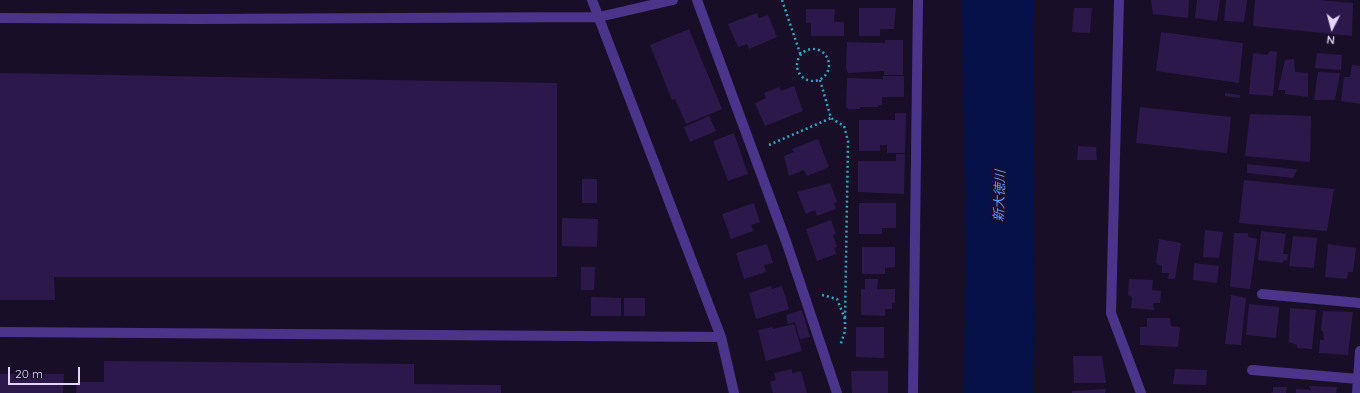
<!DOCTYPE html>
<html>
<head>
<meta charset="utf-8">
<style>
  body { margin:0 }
  #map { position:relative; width:1360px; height:393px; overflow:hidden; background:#180e28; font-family:Quicksand,sans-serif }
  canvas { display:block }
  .north { position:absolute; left:1312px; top:8px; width:40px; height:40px; -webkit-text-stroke:3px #180e28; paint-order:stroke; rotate:186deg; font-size:11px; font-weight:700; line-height:16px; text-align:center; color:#e3d5ff }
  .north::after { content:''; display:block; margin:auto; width:14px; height:18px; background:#e3d5ff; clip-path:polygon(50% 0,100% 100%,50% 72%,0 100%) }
  .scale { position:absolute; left:8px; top:367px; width:72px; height:18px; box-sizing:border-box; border:2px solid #e3d5ff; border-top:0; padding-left:5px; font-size:12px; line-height:14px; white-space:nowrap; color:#e3d5ff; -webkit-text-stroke:3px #180e28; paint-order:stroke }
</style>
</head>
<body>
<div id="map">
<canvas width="1360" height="393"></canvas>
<div class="north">N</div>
<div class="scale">20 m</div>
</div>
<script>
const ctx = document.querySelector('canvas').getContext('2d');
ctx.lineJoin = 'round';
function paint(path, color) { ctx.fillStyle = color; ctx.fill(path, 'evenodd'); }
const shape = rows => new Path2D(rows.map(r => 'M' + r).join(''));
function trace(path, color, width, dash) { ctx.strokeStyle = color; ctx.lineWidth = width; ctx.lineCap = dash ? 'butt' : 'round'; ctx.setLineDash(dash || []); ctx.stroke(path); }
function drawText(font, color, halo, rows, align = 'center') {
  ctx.font = font + ' Quicksand,"Noto Sans JP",sans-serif'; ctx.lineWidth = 4; ctx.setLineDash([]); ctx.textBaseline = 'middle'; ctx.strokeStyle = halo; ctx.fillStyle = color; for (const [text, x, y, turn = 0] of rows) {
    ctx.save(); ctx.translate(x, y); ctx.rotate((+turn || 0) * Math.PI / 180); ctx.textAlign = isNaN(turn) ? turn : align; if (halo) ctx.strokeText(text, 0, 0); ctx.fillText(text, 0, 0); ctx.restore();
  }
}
paint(shape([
  [962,0,1033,0,1034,393,964,393,966,259]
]), '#061049');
paint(shape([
  [1151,0,1189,0,1188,18,1153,14],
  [1197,0,1220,0,1217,21,1195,18],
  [1226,0,1247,0,1244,22,1224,21],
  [1255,0,1318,0,1353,3,1352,36,1253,26],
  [859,8,896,8,894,29,880,29,880,36,859,36],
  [1074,8,1092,8,1090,33,1072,32],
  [806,9,835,9,834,22,844,22,844,36,811,36,811,23,806,23],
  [757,13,759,18,768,15,777,37,749,49,747,44,738,47,728,24],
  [689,29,722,109,686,124,675,99,672,100,650,45],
  [1161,32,1243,43,1239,83,1156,71],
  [885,40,903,40,903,75,884,75,884,71,848,73,846,68,847,42,885,43],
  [1270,51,1277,52,1273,96,1249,94,1253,53,1267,55],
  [1317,53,1342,55,1341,70,1315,68],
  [1294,59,1295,72,1308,73,1308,97,1285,94,1285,90,1278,90,1285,60],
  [1352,65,1360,66,1360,104,1341,101,1344,77,1350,77],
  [1318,72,1340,73,1335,100,1314,100],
  [0,73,557,83,557,277,54,277,55,300,0,300],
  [883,76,904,76,904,97,882,97,882,105,878,105,878,107,860,107,860,109,848,109,846,107,847,78,883,79],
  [794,86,803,111,765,126,755,103,766,98,764,93,779,87,781,91],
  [1225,93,1240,95,1240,98,1225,96],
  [1140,107,1231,117,1227,153,1136,143],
  [895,113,906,113,905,153,887,153,887,145,880,145,880,151,859,151,859,120,895,120],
  [1250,114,1311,116,1310,162,1245,156],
  [709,116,716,131,690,142,684,127],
  [734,133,748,174,728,181,713,141],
  [818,139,829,167,807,176,804,170,789,176,784,156,794,152,792,149],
  [1078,146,1096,147,1097,160,1077,160],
  [896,154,905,154,904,194,858,192,858,161,896,161],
  [1247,164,1294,169,1297,170,1293,178,1247,173],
  [582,179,597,179,597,203,582,203],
  [1244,180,1334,189,1327,231,1239,223],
  [830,183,837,202,834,203,836,209,817,216,815,210,806,214,797,192],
  [754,203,760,222,751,225,753,231,731,239,722,214],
  [859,203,896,203,896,228,882,228,882,234,859,234],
  [562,218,598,219,597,247,562,246],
  [831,220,836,234,833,235,837,247,834,248,836,254,817,261,806,229],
  [1205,230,1223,232,1219,258,1203,257],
  [1261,231,1286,234,1283,254,1288,254,1287,261,1283,260,1283,263,1258,260],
  [1234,233,1248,233,1248,237,1257,239,1250,289,1230,287],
  [1293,236,1317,238,1314,268,1289,266],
  [1159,239,1181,243,1175,279,1168,279,1169,273,1162,273,1162,266,1156,263],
  [767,244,773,263,764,265,766,272,744,279,736,253],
  [1328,244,1356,248,1353,272,1348,272,1347,279,1325,277],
  [862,247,895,247,895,267,885,268,885,274,862,274],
  [1194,263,1219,266,1217,283,1193,280],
  [581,267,595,267,594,290,581,290],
  [865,279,878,279,877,289,895,289,895,303,892,303,892,309,885,309,885,316,861,315,861,289,865,289],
  [1129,279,1153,280,1152,290,1161,291,1160,303,1153,303,1154,310,1131,308,1132,297,1128,295],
  [771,286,772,289,782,286,789,309,756,319,749,293],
  [1231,295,1246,298,1241,345,1225,344],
  [591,297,621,298,621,316,591,316],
  [624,298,645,298,645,316,624,316],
  [1249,304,1279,307,1276,338,1246,335],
  [1290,308,1316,310,1312,349,1297,348,1297,345,1289,342],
  [802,310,810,337,800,339,795,322,788,324,786,315],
  [1323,311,1353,312,1348,355,1319,353,1320,340,1324,340,1323,332,1321,330],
  [1147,318,1170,318,1171,326,1180,327,1178,347,1140,345,1140,327,1147,327],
  [794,324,802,351,766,361,758,330,772,327,773,329],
  [856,327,884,327,884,358,856,357],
  [1073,356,1102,356,1106,383,1074,383],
  [104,361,414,364,414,384,501,385,501,393,76,393,77,382,104,382],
  [792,369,792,373,801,371,807,393,773,393,770,382,776,380,774,373],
  [1175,369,1207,370,1206,385,1173,384],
  [851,371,888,371,888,393,852,393],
  [0,374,64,374,63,393,0,393],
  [1309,386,1337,387,1336,393,1296,393,1296,389,1311,390],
  [1273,387,1287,387,1286,393,1270,393,1273,392],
  [1106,389,1105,393,1072,393,1072,391]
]), '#2d184b');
trace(shape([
  [782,0,801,56],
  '797 65a16 16 0 1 1 32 0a16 16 0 1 1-32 0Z',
  [820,80,831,118,844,126,848,141,845,319],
  [769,145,831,118],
  [822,295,837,299,845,319,845,331,840,346]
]), '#26aac2', 2.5, [2, 3]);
trace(shape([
  [592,0,721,337,734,393],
  [697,0,787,244,837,393],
  [1119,0,1111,313,1141,393],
  [0,18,198,19,599,17,673,0],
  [1262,294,1360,303],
  [0,332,721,337],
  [1252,370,1358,379],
  [913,393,918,0],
  [1357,393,1360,351]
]), '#4b358b', 10);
drawText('italic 13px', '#6395ff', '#180e28', [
  ["新大徳川",1000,196,-88]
]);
</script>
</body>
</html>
